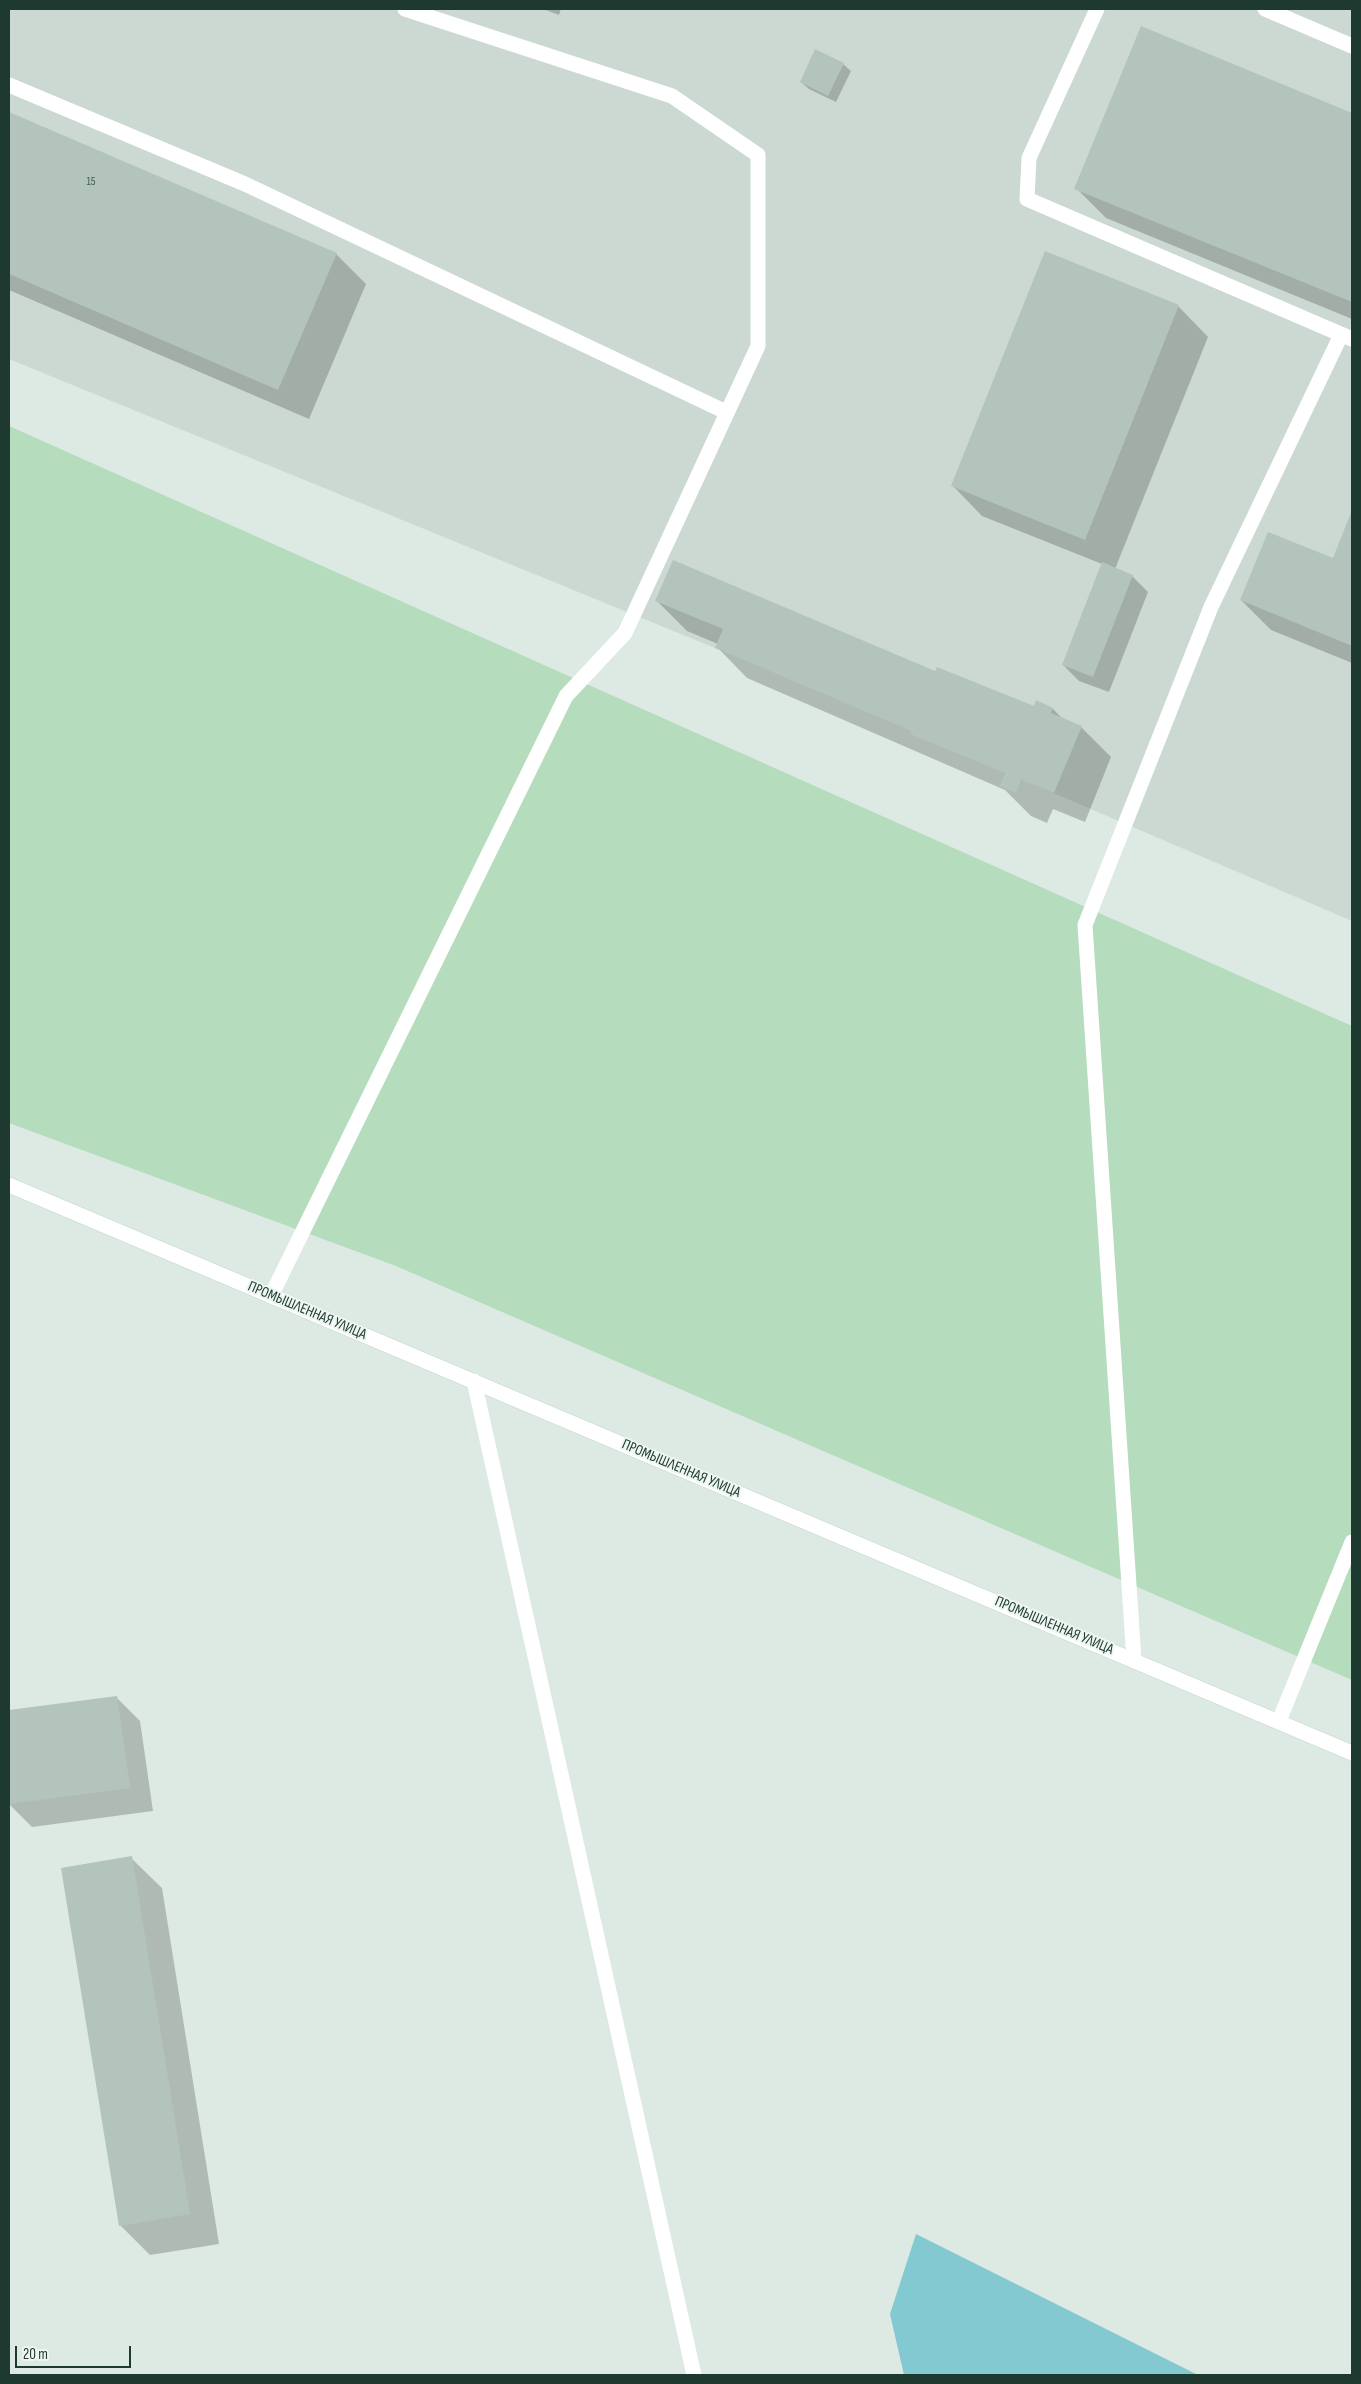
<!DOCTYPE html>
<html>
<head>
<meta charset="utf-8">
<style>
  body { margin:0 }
  #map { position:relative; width:1361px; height:2384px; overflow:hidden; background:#dde9e3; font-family:"Sofia Sans Condensed",sans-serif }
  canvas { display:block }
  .frame { position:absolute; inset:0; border:10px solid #1e3930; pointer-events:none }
  .scale { position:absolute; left:15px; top:2346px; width:116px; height:22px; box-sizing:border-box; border:2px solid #1e3930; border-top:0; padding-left:6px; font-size:15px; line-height:18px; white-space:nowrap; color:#1e3930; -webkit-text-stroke:4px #edf6f1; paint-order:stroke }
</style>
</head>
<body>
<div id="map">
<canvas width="1361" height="2384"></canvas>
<div class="frame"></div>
<div class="scale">20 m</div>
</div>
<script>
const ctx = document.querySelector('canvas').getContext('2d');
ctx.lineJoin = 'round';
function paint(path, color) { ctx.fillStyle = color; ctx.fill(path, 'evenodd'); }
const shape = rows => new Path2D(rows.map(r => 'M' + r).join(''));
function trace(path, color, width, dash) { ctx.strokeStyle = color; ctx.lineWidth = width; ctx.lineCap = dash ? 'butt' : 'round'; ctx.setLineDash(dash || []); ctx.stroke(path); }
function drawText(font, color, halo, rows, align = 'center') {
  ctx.font = font + ' "Sofia Sans Condensed",sans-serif'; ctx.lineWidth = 4; ctx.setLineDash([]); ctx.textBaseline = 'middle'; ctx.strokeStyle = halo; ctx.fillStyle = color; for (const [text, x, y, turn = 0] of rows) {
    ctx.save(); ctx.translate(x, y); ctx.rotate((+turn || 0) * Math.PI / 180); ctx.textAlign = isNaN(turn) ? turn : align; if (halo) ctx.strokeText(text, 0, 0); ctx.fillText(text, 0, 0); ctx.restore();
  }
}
paint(shape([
  [9,9,1352,9,1352,921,1023,780,1016,793,999,786,1005,772,910,734,911,731,715,648,9,359]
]), '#cbd9d2');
paint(shape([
  [9,426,1352,1026,1352,1680,396,1266,9,1123]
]), '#b4dcbd');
paint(shape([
  [916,2234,1198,2375,904,2375,890,2314]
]), '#82c9d1');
paint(shape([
  [543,9,561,9,559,15],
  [1141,28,1352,114,1352,319,1106,218,1076,188],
  [843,64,851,71,836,102,809,89,801,82],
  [9,113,336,254,366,284,309,419,9,290],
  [1178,306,1208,337,1115,569,1132,576,1148,592,1109,692,1079,681,1063,665,1102,564,982,516,952,485],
  [1352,513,1352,663,1271,630,1241,600,1333,560],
  [657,601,936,673,1035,707,1037,702,1053,709,1064,720,1081,727,1111,757,1085,822,1053,809,1047,823,1031,816,1005,790,747,678,717,647,718,644,687,631],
  [117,1698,140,1721,153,1811,32,1827,9,1804,9,1712],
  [131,1858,162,1888,219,2244,150,2255,120,2225]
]), '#0003');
paint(shape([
  [1141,26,1352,113,1352,302,1074,189],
  [815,49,844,63,828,96,800,82],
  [9,112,337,253,278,390,9,274],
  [1045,251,1179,305,1085,540,951,486],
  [1352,510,1352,646,1240,600,1268,532,1333,558],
  [673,560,935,671,937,667,1034,706,1036,700,1053,708,1051,713,1082,726,1054,793,1022,780,1016,793,999,786,1005,773,910,734,911,731,715,648,723,629,655,601],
  [1102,562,1133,575,1093,677,1062,665],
  [117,1696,130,1788,9,1804,9,1710],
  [132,1856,190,2214,119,2226,61,1868]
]), '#b2c4bc');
const secondary = shape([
  [9,1185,1352,1753]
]);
trace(secondary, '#b0c9bf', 16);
trace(shape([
  [1097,9,1029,158,1027,199,1352,339],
  [1265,9,1352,46],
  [9,85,245,184,726,412],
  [271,1296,566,696,625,633,758,346,758,155,672,96,405,9],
  [474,1381,694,2375],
  [1134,1660,1085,925,1211,607,1341,335],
  [1279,1721,1352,1542]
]), '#fff', 15);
trace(secondary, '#fff', 15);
drawText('12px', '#435c53', null, [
  ["15",91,182]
]);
drawText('15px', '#1e3930', '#edf6f1', [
  ["ПРОМЫШЛЕННАЯ УЛИЦА",307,1311,23],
  ["ПРОМЫШЛЕННАЯ УЛИЦА",681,1469,23],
  ["ПРОМЫШЛЕННАЯ УЛИЦА",1054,1626,23]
]);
</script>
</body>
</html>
